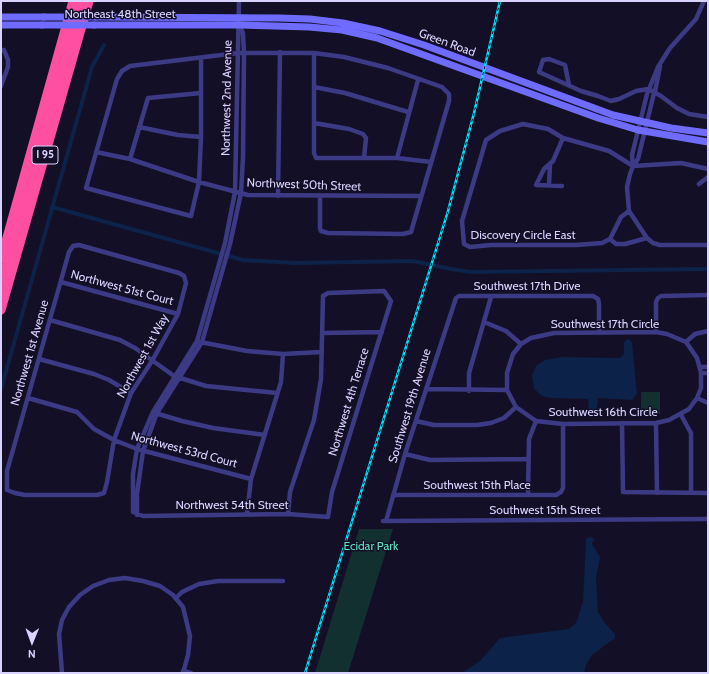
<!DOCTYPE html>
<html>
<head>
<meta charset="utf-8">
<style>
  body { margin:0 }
  #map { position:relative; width:709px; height:674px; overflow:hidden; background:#130f26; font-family:Cabin,sans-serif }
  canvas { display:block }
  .frame { position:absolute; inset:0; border:2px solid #d9d4ff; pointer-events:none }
  .north { position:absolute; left:12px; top:622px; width:40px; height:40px; -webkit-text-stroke:3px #130f26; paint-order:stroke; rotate:181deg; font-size:11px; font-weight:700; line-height:16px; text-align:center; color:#d9d4ff }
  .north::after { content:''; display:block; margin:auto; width:14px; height:18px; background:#d9d4ff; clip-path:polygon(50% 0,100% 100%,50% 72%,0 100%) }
</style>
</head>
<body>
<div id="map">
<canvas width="709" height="674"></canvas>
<div class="frame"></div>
<div class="north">N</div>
</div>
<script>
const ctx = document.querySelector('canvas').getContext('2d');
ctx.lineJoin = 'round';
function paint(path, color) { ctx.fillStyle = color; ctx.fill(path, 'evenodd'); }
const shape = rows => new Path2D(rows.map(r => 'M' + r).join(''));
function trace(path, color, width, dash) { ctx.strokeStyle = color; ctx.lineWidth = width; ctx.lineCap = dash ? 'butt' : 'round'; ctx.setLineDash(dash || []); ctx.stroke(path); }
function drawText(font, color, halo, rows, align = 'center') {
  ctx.font = font + ' Cabin,sans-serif'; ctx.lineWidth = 3; ctx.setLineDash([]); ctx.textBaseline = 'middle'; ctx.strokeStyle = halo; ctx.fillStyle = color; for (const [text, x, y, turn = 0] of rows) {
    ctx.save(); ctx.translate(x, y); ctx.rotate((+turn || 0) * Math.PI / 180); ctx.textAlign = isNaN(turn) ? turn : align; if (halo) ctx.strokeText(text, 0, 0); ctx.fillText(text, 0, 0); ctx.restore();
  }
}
paint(shape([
  [641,392,660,392,660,414,641,414],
  [359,529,393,529,348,673,315,673]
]), '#12302f');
paint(shape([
  [628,339,632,342,637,394,632,400,598,398,596,415,595,417,589,417,588,399,549,398,542,396,534,389,532,375,536,366,545,360,562,357,620,358,624,354,624,342],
  [591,537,595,540,593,541,592,544,600,557,596,578,598,612,604,622,615,634,615,638,592,655,586,665,584,673,462,673,481,660,500,638,569,629,576,623,583,602,586,540,587,538]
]), '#0c2248');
trace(shape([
  [52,207,243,260,296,263,413,261,451,269,470,272,708,269],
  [1,389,92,67,104,45]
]), '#0c2248', 4);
trace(shape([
  [239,1,235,192,225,243,197,341,153,412,137,449,133,474,133,512,143,516,288,514,328,517,332,492,391,301,384,291,328,293,323,296,321,379,314,420,290,492,288,514],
  [1,50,4,50,8,60,8,67,1,86],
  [314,53,314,153,316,158,397,158,431,162],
  [201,58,201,137,199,182,191,216,86,188,117,79,122,71,130,66,238,53,314,53,344,57,388,68,442,87,449,94,449,101,411,232,403,234,328,233,321,231,320,228,320,197],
  [569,85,565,65,549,59,543,60,539,72,581,91,598,96,611,101,619,99,636,91,648,89,661,96,677,108,689,114,708,117],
  [314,87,345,93,408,112],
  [655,89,638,159,633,166,630,174,627,187,629,211,647,238,653,243,660,245,708,245],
  [655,92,660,66],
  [314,123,349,129,363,134,366,138,364,158],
  [139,127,178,135,201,137],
  [96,152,130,159,199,182,248,195,421,196],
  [397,158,418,80],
  [130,159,148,98,201,93],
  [633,166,632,155,647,94,658,67,670,48,696,19,704,1],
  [633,166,681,163,708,169],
  [699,184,708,177],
  [549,185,550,165],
  [562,186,536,185,544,169,553,161,563,138],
  [278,196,280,52],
  [629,211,621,217,610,239,602,243,576,245,491,245,470,247,464,244,462,221,486,140,500,131,523,124,548,129,563,138,609,151,633,166],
  [610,239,616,244,625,244,647,238],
  [79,245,179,273,184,276,186,283,178,314,152,361,131,393,114,440,107,482,104,493,97,495,25,495,15,493,7,490,7,471,69,252,73,246,79,245],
  [61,282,178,314],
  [50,320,120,340,135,348,174,376,206,386,277,393],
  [484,322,506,331,521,344],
  [656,332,667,334,686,342,697,358,701,373,701,388,697,398,689,409,669,420,656,423,563,424,536,421,516,407,507,390,507,373,513,354,521,344,531,338,554,333,656,332],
  [656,332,656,302,658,298,661,296,708,295],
  [323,333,382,332],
  [200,342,247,351,283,354,321,352],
  [686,342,695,334,708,331],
  [39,359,94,374,109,380,131,393],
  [700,367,708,367],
  [701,373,708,373],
  [426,389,507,390],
  [469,391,469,373,491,297],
  [28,398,77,412,94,429,114,440,137,449,251,479],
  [697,398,708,403],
  [155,413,182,421,213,428,265,435],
  [681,415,691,433,691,493],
  [416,421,434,425,477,425,491,423,504,418,516,407],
  [622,423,623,492,708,493],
  [656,423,657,493],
  [405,454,430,460,528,459],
  [528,494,529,439,536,421],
  [393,495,556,495,561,492,563,488,563,424],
  [247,514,251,479,281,382,283,354],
  [137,515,137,494,143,451,157,413,202,342,230,244,241,193,243,157,244,53,243,33,239,25],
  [383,521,708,519],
  [386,521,405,454,456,298,459,296,593,296,598,299,599,304,599,333],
  [176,598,182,592,199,584,218,581,283,581],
  [183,671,191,673],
  [62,673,59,634,62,620,69,607,80,595,93,586,109,580,125,578,143,581,160,586,173,595,183,607,190,636,188,655,183,673]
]), '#3d3a85', 4.5);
trace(shape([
  [1,17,44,17],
  [96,17,279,18,310,19,343,23,380,31,424,45,613,115,671,128,708,133],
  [1,25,42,25],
  [94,25,239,25,309,27,342,30,377,38,598,118,638,130,708,142]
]), '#6f6bff', 7);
trace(shape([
  [1,259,73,1],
  [1,285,81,1],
  [1,310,89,1]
]), '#ff4fa3', 9);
const rail = shape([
  [305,673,448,211,474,113,500,1]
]);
trace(rail, '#00e5ff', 2.5);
trace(rail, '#130f26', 1, [3]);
trace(shape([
  [44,17,96,17],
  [42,25,94,25]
]), '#6f6bff', 7);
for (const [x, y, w] of [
  [45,155,26]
]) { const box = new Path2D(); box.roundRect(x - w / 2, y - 9, w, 18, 3); ctx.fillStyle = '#130f26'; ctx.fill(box); trace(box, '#d9d4ff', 1); }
drawText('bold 11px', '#d9d4ff', null, [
  ["I 95",45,155]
]);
drawText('12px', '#d9d4ff', '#130f26', [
  ["Northeast 48th Street",120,14],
  ["Green Road",447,43,20],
  ["Northwest 2nd Avenue",227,98,-89],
  ["Northwest 50th Street",304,185,2],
  ["Discovery Circle East",523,235],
  ["Southwest 17th Drive",527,286],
  ["Northwest 51st Court",122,288,15],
  ["Southwest 17th Circle",605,324],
  ["Northwest 1st Avenue",30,353,-74],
  ["Northwest 1st Way",143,356,-61],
  ["Northwest 4th Terrace",349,402,-73],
  ["Southwest 19th Avenue",410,406,-73],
  ["Southwest 16th Circle",603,412],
  ["Northwest 53rd Court",184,450,15],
  ["Southwest 15th Place",477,485],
  ["Northwest 54th Street",232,505],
  ["Southwest 15th Street",545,510]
]);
drawText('12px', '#5fe0c0', '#130f26', [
  ["Ecidar Park",371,546]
]);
</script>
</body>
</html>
